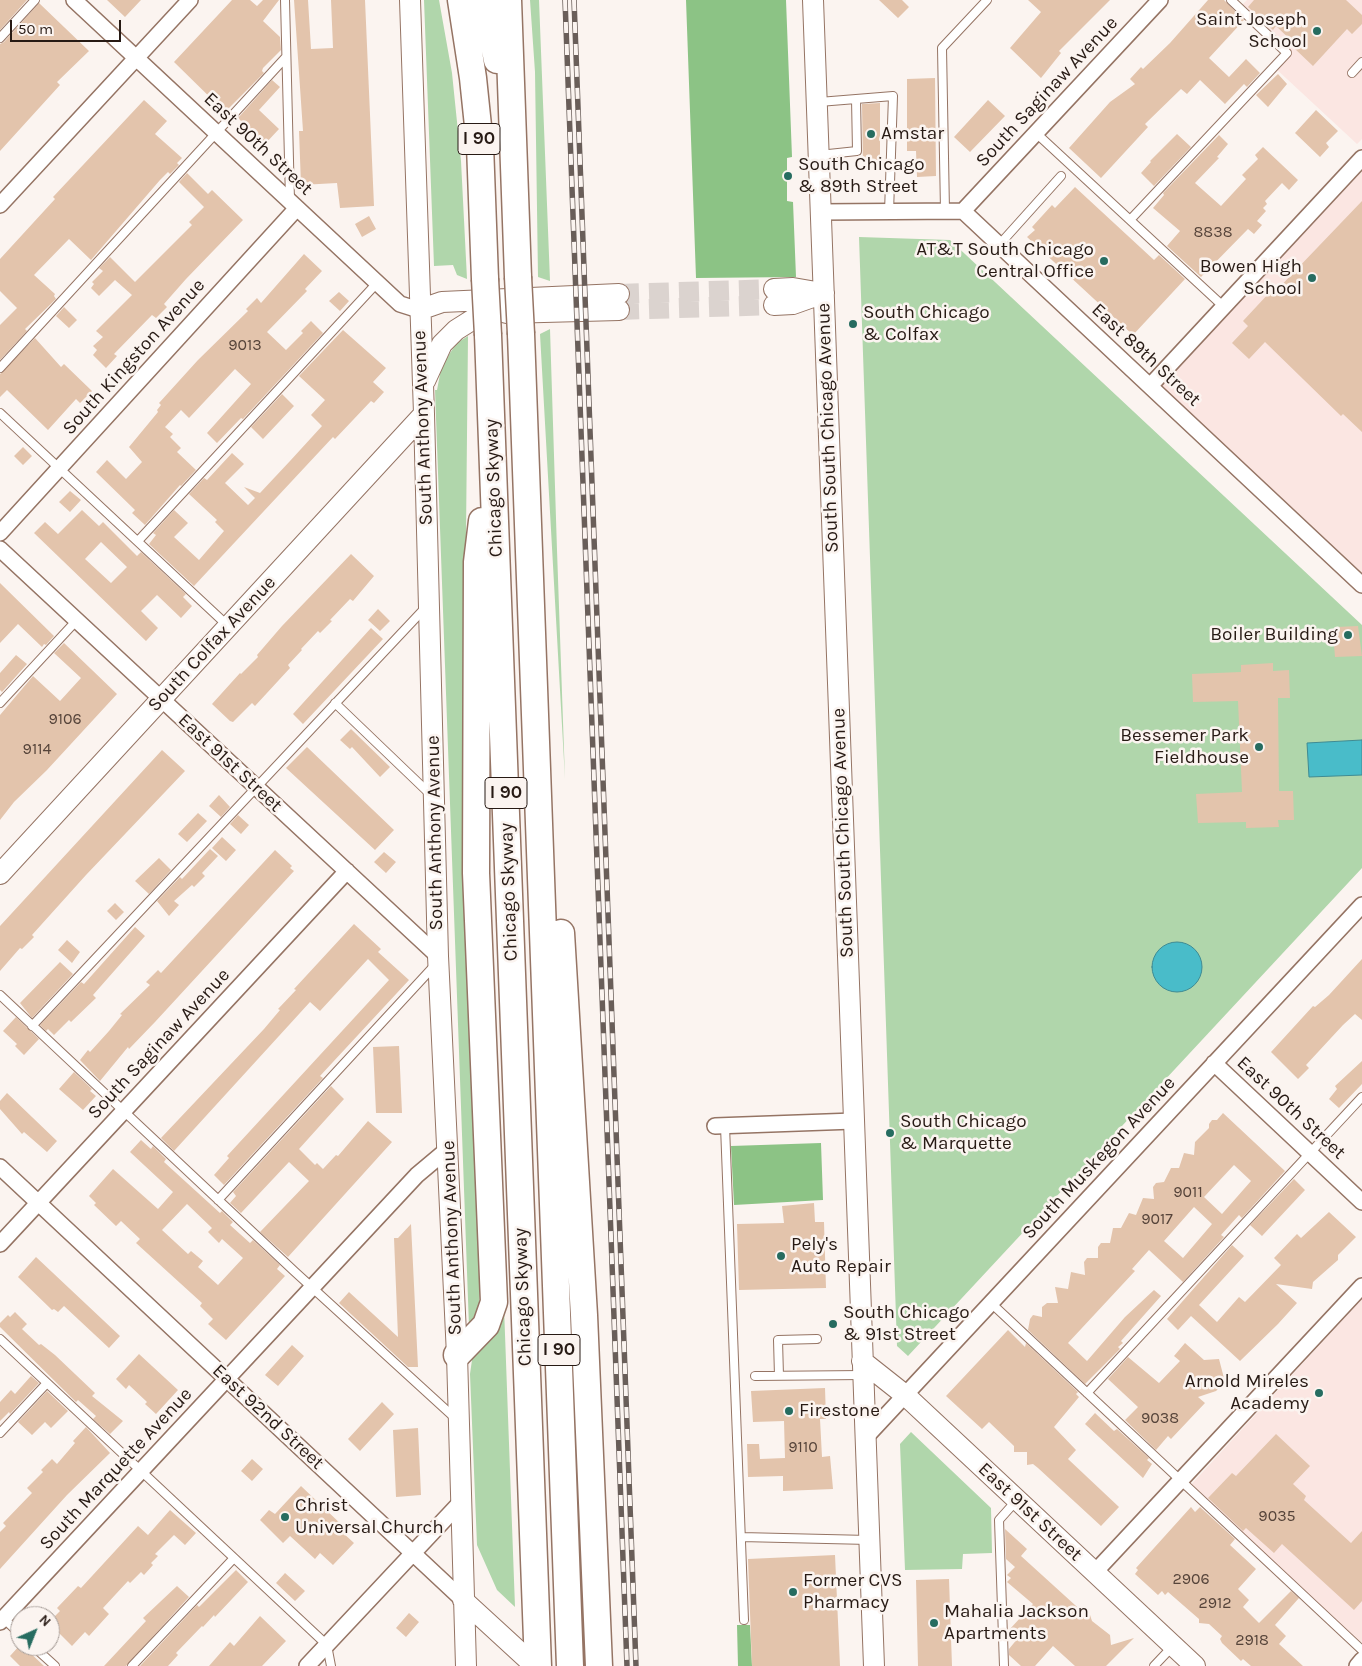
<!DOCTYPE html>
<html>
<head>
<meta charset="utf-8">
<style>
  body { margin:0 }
  #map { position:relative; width:1362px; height:1666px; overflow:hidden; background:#fbf4f0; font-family:Karla,sans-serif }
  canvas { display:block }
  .north { position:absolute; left:10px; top:1606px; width:50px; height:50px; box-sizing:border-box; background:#fbf4f0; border:1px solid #a69d98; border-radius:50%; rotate:44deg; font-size:14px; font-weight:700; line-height:20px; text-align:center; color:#271a14 }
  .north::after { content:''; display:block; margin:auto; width:18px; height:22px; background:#266c60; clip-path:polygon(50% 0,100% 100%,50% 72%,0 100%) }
  .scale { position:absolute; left:10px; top:20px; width:111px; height:22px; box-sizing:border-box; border:2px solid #271a14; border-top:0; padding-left:6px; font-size:15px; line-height:18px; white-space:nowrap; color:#271a14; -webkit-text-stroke:4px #fbf4f0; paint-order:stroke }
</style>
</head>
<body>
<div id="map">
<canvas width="1362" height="1666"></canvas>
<div class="north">N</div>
<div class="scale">50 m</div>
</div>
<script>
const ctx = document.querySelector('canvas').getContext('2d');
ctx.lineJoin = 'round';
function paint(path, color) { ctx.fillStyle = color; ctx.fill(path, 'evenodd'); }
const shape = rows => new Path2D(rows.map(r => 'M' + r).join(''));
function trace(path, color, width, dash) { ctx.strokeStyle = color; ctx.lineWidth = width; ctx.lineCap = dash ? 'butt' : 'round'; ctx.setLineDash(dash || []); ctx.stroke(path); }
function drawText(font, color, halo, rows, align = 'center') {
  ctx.font = font + ' Karla,sans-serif'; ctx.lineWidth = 5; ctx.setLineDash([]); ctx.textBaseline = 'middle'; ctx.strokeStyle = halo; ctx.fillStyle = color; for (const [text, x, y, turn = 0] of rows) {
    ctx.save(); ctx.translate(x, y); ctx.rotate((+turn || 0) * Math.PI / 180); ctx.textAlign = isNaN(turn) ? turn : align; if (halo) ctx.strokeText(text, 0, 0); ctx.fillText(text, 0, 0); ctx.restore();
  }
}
paint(shape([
  [1247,0,1362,0,1362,139,1357,144,1274,67,1287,53,1239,8],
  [1362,171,1362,573,1162,386],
  [1362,1299,1362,1641,1358,1646,1188,1488]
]), '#fbe6e2');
paint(shape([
  [424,0,439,0,452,73,461,161,467,279,457,275,453,265,434,266],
  [530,0,539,0,550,281,538,277,535,72],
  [859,237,950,240,1362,625,1362,868,908,1356,897,1346],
  [550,329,557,550,565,779,540,334],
  [468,336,463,830,480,1286,479,1313,469,1327,435,390,437,390,441,369,450,353,457,343],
  [486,816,515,1607,497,1590,477,1545,470,1374,473,1353,493,1329],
  [911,1432,991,1508,992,1553,963,1554,962,1569,905,1570,900,1444]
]), '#b0d6ab');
paint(shape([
  [686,0,786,0,792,157,787,158,787,201,793,202,796,277,696,278],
  [821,1143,823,1200,734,1205,731,1146],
  [737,1625,750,1625,752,1666,738,1666]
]), '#8cc385');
const water = shape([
  [1362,740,1362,775,1309,777,1307,743,1362,740],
  '1152 967a25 25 0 1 1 50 0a25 25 0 1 1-50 0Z'
]);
paint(water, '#49bcc9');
trace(water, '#3f8b93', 1);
paint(shape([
  [0,0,27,0,0,30],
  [107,0,141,0,125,17],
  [232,0,250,0,257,6,263,0,279,0,263,21,280,37,281,50,263,68,262,71,264,73,225,112,174,62],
  [294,0,308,0,311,49,333,48,331,0,365,0,374,206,340,208,337,183,301,185,299,131,303,131],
  [879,0,902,0,909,7,898,18],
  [1028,0,1110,0,1059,51,1061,53,1041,78,1010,48,1041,12],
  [1208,0,1224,0,1244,20,1209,58,1229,77,1246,59,1260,73,1247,87,1244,84,1225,104,1200,80,1187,94,1181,89,1145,124,1148,127,1101,178,1069,148,1110,102,1135,84,1130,79,1141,67,1143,69,1170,43],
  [1254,0,1346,0,1362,15,1362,24,1352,34,1347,29,1313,66,1294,48,1296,45,1276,26,1273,30,1248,7],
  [39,3,89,51,57,82,60,85,0,151,0,44,4,42],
  [1278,74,1287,84,1268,107,1256,95],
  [935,78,936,176,917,177,916,151,907,151,907,79],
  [272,80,280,87,259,110,279,129,265,144,238,118],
  [144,100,167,121,155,134,182,158,177,163,179,165,170,174,168,172,160,180,91,260,69,239,34,275,55,294,54,296,56,299,25,329,27,331,0,360,0,325,17,308,0,291,0,259,55,199,53,197],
  [988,100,1005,116,970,152,954,137],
  [880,103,880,168,863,169,862,104],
  [1316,110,1338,131,1326,143,1329,147,1320,157,1295,133],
  [1177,134,1191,147,1154,186,1141,173,1151,162,1150,161],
  [1219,135,1228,144,1217,157,1219,158,1195,183,1221,206,1246,179,1242,175,1258,159,1255,155,1263,147,1298,180,1289,190,1282,183,1265,201,1267,204,1263,208,1266,211,1257,221,1262,225,1254,234,1248,229,1201,277,1167,246,1180,231,1153,208,1164,195,1163,193],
  [187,173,208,194,212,190,243,220,186,279,164,304,167,307,156,318,152,315,114,354,117,356,106,368,93,355,97,350,93,346,103,337,96,331,132,295,115,280,99,296,91,288,94,284,92,282,103,271,99,268,110,257,135,282,192,225,189,222,204,207,179,182],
  [1075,187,1154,260,1159,255,1185,279,1133,335,1027,237,1035,230,1032,227,1052,205,1055,208],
  [1362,201,1362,432,1343,414,1341,416,1265,342,1249,359,1232,343,1248,326,1243,321,1270,292,1272,295],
  [369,216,376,229,362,237,355,224],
  [304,254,322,271,305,289,307,291,267,332,286,350,303,333,301,331,311,321,323,333,243,419,241,418,217,443,207,433,251,384,235,369,189,418,181,410,165,427,173,434,170,437,181,448,177,452,196,470,181,486,180,485,145,525,132,513,135,510,96,472,107,460,126,479,142,462,129,447,158,412,157,410,161,405,159,403,198,360,248,311,246,309,257,298,261,303],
  [339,292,349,301,340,311,329,301],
  [64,307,77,320,69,328,56,316],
  [343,330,386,368,373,382,384,392,374,403,371,401,335,439,333,437,194,586,149,544,156,535,153,533,174,510,188,523,174,537,199,560,224,531,215,522,217,520,189,494,204,478,207,480,232,453,244,464,225,483,248,505,255,498,244,487,260,493,290,461,322,426,311,415,325,400,299,376],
  [35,338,61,367,64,364,92,391,80,403,76,399,48,430,7,390,0,397,0,374],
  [282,394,294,406,263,439,251,427],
  [23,447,32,456,23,465,14,456],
  [70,491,81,500,70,512,59,502],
  [82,510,99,526,103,522,137,556,141,552,186,594,183,597,192,606,181,618,157,595,141,611,158,628,146,641,34,533,45,522,58,534],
  [101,542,127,567,111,583,85,559],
  [351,554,374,576,353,601,350,599,330,620,332,621,320,633,318,631,301,649,302,650,288,665,290,668,255,706,252,703,233,722,230,721,212,704,240,673,241,674,258,657,257,655,282,626],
  [0,583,54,636,46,645,44,644,42,647,18,624,0,643],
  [378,609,390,621,380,631,368,620],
  [1358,626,1362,656,1335,657,1334,644,1338,644,1337,627],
  [371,628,383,639,303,724,293,714],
  [64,643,117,694,47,770,14,802,0,820,0,715,33,676,60,701,81,678,54,653],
  [16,655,27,664,2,692,0,690,0,673],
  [1273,663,1273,671,1289,670,1290,698,1278,698,1279,791,1293,791,1294,820,1278,820,1279,827,1246,828,1246,822,1198,823,1196,794,1242,792,1238,701,1193,702,1192,674,1241,672,1241,665],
  [351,729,390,767,380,777,352,747,350,749,340,740],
  [307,747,394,830,375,850,286,768],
  [162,750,185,771,86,875,32,935,34,937,22,949,20,948,0,971,0,926],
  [219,795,230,807,221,817,209,806],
  [198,813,207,821,187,842,178,834],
  [238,815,249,825,241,834,230,824],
  [222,837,236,850,226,861,212,848],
  [210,849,218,856,202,873,205,876,194,887,192,885,174,901,179,905,169,916,157,901,180,877,182,879],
  [275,850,292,866,290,868,294,871,155,1022,129,1049,128,1047,100,1081,80,1060,88,1050,90,1052,109,1031,122,1015,120,1014,150,985,146,982,158,970,161,973],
  [384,852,396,862,386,873,374,862],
  [159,858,171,870,149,894,135,881],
  [115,903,124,912,116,920,107,911],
  [354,924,381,949,378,952,409,980,320,1076,323,1078,224,1185,214,1175,229,1158,227,1156,389,980,368,959,320,1011,310,1002,174,1151,161,1138,264,1029,280,1010,278,1009,296,990,294,989],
  [135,927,145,936,93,995,96,998,71,1022,69,1020,54,1035,48,1029,46,1031,40,1025,81,982,84,984],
  [67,940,80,952,72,963,58,950],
  [1362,959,1362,1020,1355,1014,1343,1025,1306,1065,1309,1068,1298,1079,1271,1052,1313,1006,1315,1007,1329,995],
  [60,962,73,974,32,1018,20,1003],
  [16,1017,39,1039,24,1055,15,1046,17,1044,3,1031],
  [399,1046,402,1113,376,1113,373,1047],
  [1362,1061,1362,1084,1339,1108,1329,1099,1337,1089,1335,1086],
  [74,1072,92,1089,90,1091,96,1096,83,1110,59,1089],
  [331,1086,344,1099,299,1149,315,1165,317,1163,323,1169,336,1155,338,1156,368,1121,392,1142,288,1257,260,1232,309,1181,289,1162,241,1213,230,1203,236,1196,233,1192],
  [7,1093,57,1141,47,1152,24,1132,22,1134,0,1109,0,1101],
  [1223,1113,1285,1171,1242,1218,1239,1215,1221,1235,1224,1237,1183,1282,1149,1250,1132,1269,1135,1271,1068,1343,1087,1361,1125,1317,1154,1290,1161,1296,1121,1341,1123,1343,1118,1347,1120,1349,1085,1384,1028,1330,1030,1319,1033,1315,1042,1317,1042,1307,1047,1303,1058,1303,1055,1287,1068,1289,1071,1272,1085,1275,1084,1262,1087,1258,1098,1258,1098,1247,1101,1243,1110,1243,1113,1228,1121,1228,1129,1213,1136,1215,1143,1198,1154,1199,1153,1187,1156,1183,1164,1182,1171,1168,1179,1168,1184,1153,1194,1155,1195,1142,1209,1128,1209,1124,1212,1120,1217,1120],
  [1234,1165,1251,1181,1222,1214,1204,1197],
  [1194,1207,1212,1224,1183,1258,1164,1241],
  [141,1140,151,1149,153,1146,166,1159,164,1162,220,1213,222,1211,233,1222,230,1225,250,1243,253,1240,280,1265,277,1269,285,1276,226,1340,208,1324,213,1319,200,1306,202,1303,136,1243,140,1239,121,1221,116,1226,94,1205,96,1203,89,1196,113,1169,158,1209,173,1192,130,1152],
  [187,1204,212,1228,208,1232,219,1243,222,1239,243,1258,218,1285,198,1267,203,1261,191,1251,188,1254,162,1230],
  [1294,1179,1305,1190,1262,1236,1250,1225],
  [814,1203,815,1222,824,1222,826,1288,739,1290,737,1224,784,1223,782,1206],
  [1329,1212,1356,1237,1338,1255,1338,1260,1313,1282,1312,1289,1276,1284,1297,1303,1278,1324,1240,1361,1191,1316,1178,1330,1167,1319,1232,1245,1244,1256,1199,1305,1217,1322,1239,1297,1245,1302,1281,1265,1274,1258,1297,1234,1301,1238],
  [411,1224,418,1367,408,1367,339,1303,349,1292,398,1337,394,1238,398,1238],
  [36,1257,120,1336,109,1348,64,1306,58,1312,54,1309,52,1310,18,1277],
  [15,1312,27,1324,22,1329,39,1345,41,1344,55,1355,95,1393,92,1396,123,1421,110,1434,93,1419,96,1416,78,1400,76,1402,0,1327,0,1323,8,1315,10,1317],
  [1008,1330,1025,1347,1026,1343,1078,1392,1076,1394,1079,1397,1054,1427,1076,1450,1068,1459,1119,1507,1101,1526,1038,1468,1033,1464,1027,1465,1027,1452,1014,1452,1014,1446,989,1422,982,1429,946,1396],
  [1185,1343,1204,1360,1219,1359,1225,1382,1216,1391,1198,1397,1205,1403,1171,1439,1168,1436,1156,1450,1125,1420,1138,1407,1108,1379,1128,1357,1159,1383,1180,1361,1174,1356],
  [292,1345,304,1356,278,1386,265,1375],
  [139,1354,178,1390,156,1414,145,1404,147,1402,129,1385,126,1389,116,1379],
  [31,1376,39,1383,10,1414,9,1412,0,1421,0,1402,11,1390,15,1394],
  [825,1388,826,1419,820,1419,822,1457,830,1456,833,1489,783,1491,783,1476,748,1477,747,1444,759,1444,760,1459,785,1458,784,1421,753,1422,751,1391],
  [47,1391,68,1411,51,1428,45,1422,32,1435,18,1422],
  [382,1402,394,1414,360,1451,348,1439],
  [1095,1413,1114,1431,1117,1429,1149,1458,1147,1460,1152,1464,1143,1478,1085,1424],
  [86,1427,110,1453,67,1495,0,1569,0,1532,6,1526,3,1523,32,1493,27,1488,43,1472,41,1470,52,1459,57,1464,75,1443,73,1441],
  [418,1428,421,1495,396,1497,393,1430],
  [1276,1434,1310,1466,1293,1484,1306,1496,1304,1500,1351,1543,1362,1531,1362,1601,1354,1610,1282,1544,1274,1553,1246,1528,1243,1531,1208,1498,1232,1473,1236,1476],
  [252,1459,263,1469,252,1481,241,1471],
  [301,1486,344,1527,341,1531,354,1543,333,1565,320,1553,315,1559,290,1536,283,1543,260,1520,269,1510,275,1514],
  [1191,1507,1195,1512,1200,1507,1235,1539,1230,1545,1256,1569,1238,1589,1249,1600,1243,1607,1259,1623,1291,1591,1299,1598,1275,1625,1286,1636,1279,1644,1303,1666,1251,1666,1243,1659,1241,1661,1222,1643,1220,1639,1222,1636,1209,1624,1199,1623,1199,1619,1168,1592,1165,1595,1162,1591,1158,1595,1135,1574,1138,1570,1136,1568],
  [170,1510,196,1533,185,1545,174,1535,155,1554,158,1556,151,1563,153,1565,144,1575,141,1572,130,1583,128,1581,103,1608,109,1614,89,1636,85,1632,72,1646,50,1624,50,1621,60,1611,57,1608,78,1586,81,1588,138,1526,148,1535],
  [1005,1529,1027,1549,1021,1556,1086,1615,1090,1615,1092,1621,1110,1635,1111,1645,1134,1638,1106,1666,1075,1666,1053,1646,1035,1666,1021,1666,1009,1655,1009,1649,1018,1638,1009,1630,1033,1604,1007,1582,1011,1578,1007,1575,1015,1567,1006,1559],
  [835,1555,840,1666,752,1666,748,1559],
  [236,1570,248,1582,215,1617,214,1615,203,1627,202,1626,176,1653,178,1655,168,1666,140,1666,197,1605,199,1607],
  [285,1573,305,1591,295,1601,276,1583],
  [949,1579,952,1666,918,1666,916,1580],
  [177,1586,189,1597,126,1666,104,1666,146,1621,143,1618],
  [409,1613,419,1622,406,1637,396,1628],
  [260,1616,286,1641,262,1666,209,1666,230,1642,234,1646],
  [20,1645,23,1646,44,1666,20,1666,10,1656]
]), '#e3c4ac');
trace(shape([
  [619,294,774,289],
  [619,310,774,305]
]), '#dbd3cf', 20, [20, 10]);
const lane = shape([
  [285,0,290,200],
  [0,38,35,0],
  [1352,73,1362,62],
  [819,102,893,96,889,212],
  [1036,133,1224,307],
  [819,155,857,151,856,99],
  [945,211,942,48,987,0],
  [1130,220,1287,53,1231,0],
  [999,245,1061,176],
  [0,368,286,57],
  [0,413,227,625],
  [138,541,377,283],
  [0,703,77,620],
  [335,703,431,795],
  [0,995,294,1271,455,1418],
  [32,1026,426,607],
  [725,1126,744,1620],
  [218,1200,435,965],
  [991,1303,1362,1650],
  [0,1339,327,1645,331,1666],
  [755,1376,863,1375],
  [779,1376,778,1340,817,1339],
  [1087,1393,1362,1097],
  [0,1433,47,1383],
  [741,1537,869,1540],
  [1,1616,20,1634],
  [33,1646,55,1666],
  [132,1666,234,1558],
  [1004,1666,999,1520,1016,1501],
  [1154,1666,1172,1647]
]);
const street = shape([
  [74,0,400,304,419,310],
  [0,205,190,0],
  [963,211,1160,0],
  [820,212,963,211,1362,585],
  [1150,386,1362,158],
  [0,533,297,208],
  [0,549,438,956],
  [1214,1063,1362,1202],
  [715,1126,854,1121],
  [0,1167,463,1600],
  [0,1244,347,871],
  [865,1438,1362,905],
  [1095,1572,1362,1286],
  [0,1622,417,1175,448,1149],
  [307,1666,460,1503],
  [1357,1666,1362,1660]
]);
const secondary = shape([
  [410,0,424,414,438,956,457,1355,466,1666],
  [813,0,874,1666],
  [774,289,793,288,822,293],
  [774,305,793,304,824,293],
  [419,310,442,302,619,294],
  [506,313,619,310],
  [425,381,442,344,456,330,483,313],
  [0,874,424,414],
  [862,1361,905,1395,1195,1666],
  [463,1600,535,1666]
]);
const highway = shape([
  [461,0,473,78,480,145,485,279],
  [485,0,497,60],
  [508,0,518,277],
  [521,334,570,1666],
  [488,335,538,1666],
  [561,933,584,1315,599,1666],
  [457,1355,486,1325,494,1302,476,873,477,562,482,521]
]);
trace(lane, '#957464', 10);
trace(street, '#957464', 18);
trace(secondary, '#957464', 22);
trace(highway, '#957464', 29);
trace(lane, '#fff', 8);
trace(street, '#fff', 15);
trace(secondary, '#fff', 20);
trace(highway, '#fff', 26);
const rail = shape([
  [565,0,627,1666],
  [574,0,636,1666]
]);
trace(rail, '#695e59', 5.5);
trace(rail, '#fbf4f0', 4, [11]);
const highwayBridge = shape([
  [518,277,521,334],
  [485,279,488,335]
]);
trace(highwayBridge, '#957464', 29, []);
trace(highwayBridge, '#fff', 26);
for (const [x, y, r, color] of [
  [1317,31,5,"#266c60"],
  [871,134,5,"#266c60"],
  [788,176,5,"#266c60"],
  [1104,261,5,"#266c60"],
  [1312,278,5,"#266c60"],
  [853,324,5,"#266c60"],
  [1348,635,5,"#266c60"],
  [1259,747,5,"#266c60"],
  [890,1133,5,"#266c60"],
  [781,1256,5,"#266c60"],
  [833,1324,5,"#266c60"],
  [1319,1393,5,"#266c60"],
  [789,1411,5,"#266c60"],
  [285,1517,5,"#266c60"],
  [793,1592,5,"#266c60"],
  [934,1623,5,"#266c60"]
]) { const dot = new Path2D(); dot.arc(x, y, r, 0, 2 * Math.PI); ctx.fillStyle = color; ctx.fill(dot); trace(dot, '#fbf4f0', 2); }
drawText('16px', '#56443a', null, [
  ["8838",1213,232],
  ["9013",245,345],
  ["9106",65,719],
  ["9114",37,749],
  ["9011",1188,1192],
  ["9017",1157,1219],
  ["9038",1160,1418],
  ["9110",803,1447],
  ["9035",1277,1516],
  ["2906",1191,1579],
  ["2912",1215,1603],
  ["2918",1252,1640]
]);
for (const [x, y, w] of [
  [479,139,42],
  [506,793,42],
  [559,1350,42]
]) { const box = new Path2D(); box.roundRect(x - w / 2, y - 15.5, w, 31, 4); ctx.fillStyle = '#fbf4f0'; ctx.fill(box); trace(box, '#271a14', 1); }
drawText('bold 18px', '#271a14', null, [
  ["I 90",479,139],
  ["I 90",506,793],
  ["I 90",559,1350]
]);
drawText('19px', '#271a14', '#fbf4f0', [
  ["Saint Joseph",1307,20,"right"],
  ["School",1307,42,"right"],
  ["Amstar",881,134],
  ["South Chicago",798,165],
  ["& 89th Street",798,187],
  ["AT&T South Chicago",1094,250,"right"],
  ["Central Office",1094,272,"right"],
  ["Bowen High",1302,267,"right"],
  ["School",1302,289,"right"],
  ["South Chicago",863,313],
  ["& Colfax",863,335],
  ["Boiler Building",1338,635,"right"],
  ["Bessemer Park",1249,736,"right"],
  ["Fieldhouse",1249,758,"right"],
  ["South Chicago",900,1122],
  ["& Marquette",900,1144],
  ["Pely's",791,1245],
  ["Auto Repair",791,1267],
  ["South Chicago",843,1313],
  ["& 91st Street",843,1335],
  ["Arnold Mireles",1309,1382,"right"],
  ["Academy",1309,1404,"right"],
  ["Firestone",799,1411],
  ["Christ",295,1506],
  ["Universal Church",295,1528],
  ["Former CVS",803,1581],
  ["Pharmacy",803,1603],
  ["Mahalia Jackson",944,1612],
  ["Apartments",944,1634]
], 'left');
drawText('19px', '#271a14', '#fbf4f0', [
  ["South Saginaw Avenue",1047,92,-47],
  ["East 90th Street",258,144,43],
  ["East 89th Street",1146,355,43],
  ["South Kingston Avenue",134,357,-48],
  ["South Anthony Avenue",423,428,-92],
  ["South South Chicago Avenue",828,428,-92],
  ["Chicago Skyway",494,488,-92],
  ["South Colfax Avenue",212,644,-47],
  ["East 91st Street",230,763,43],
  ["South Anthony Avenue",435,833,-91],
  ["South South Chicago Avenue",843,833,-92],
  ["Chicago Skyway",509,892,-92],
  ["South Saginaw Avenue",159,1044,-47],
  ["East 90th Street",1291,1108,43],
  ["South Muskegon Avenue",1099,1158,-47],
  ["South Anthony Avenue",452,1238,-92],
  ["Chicago Skyway",523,1297,-92],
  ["East 92nd Street",268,1417,43],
  ["South Marquette Avenue",116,1469,-47],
  ["East 91st Street",1030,1512,43]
]);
</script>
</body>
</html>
